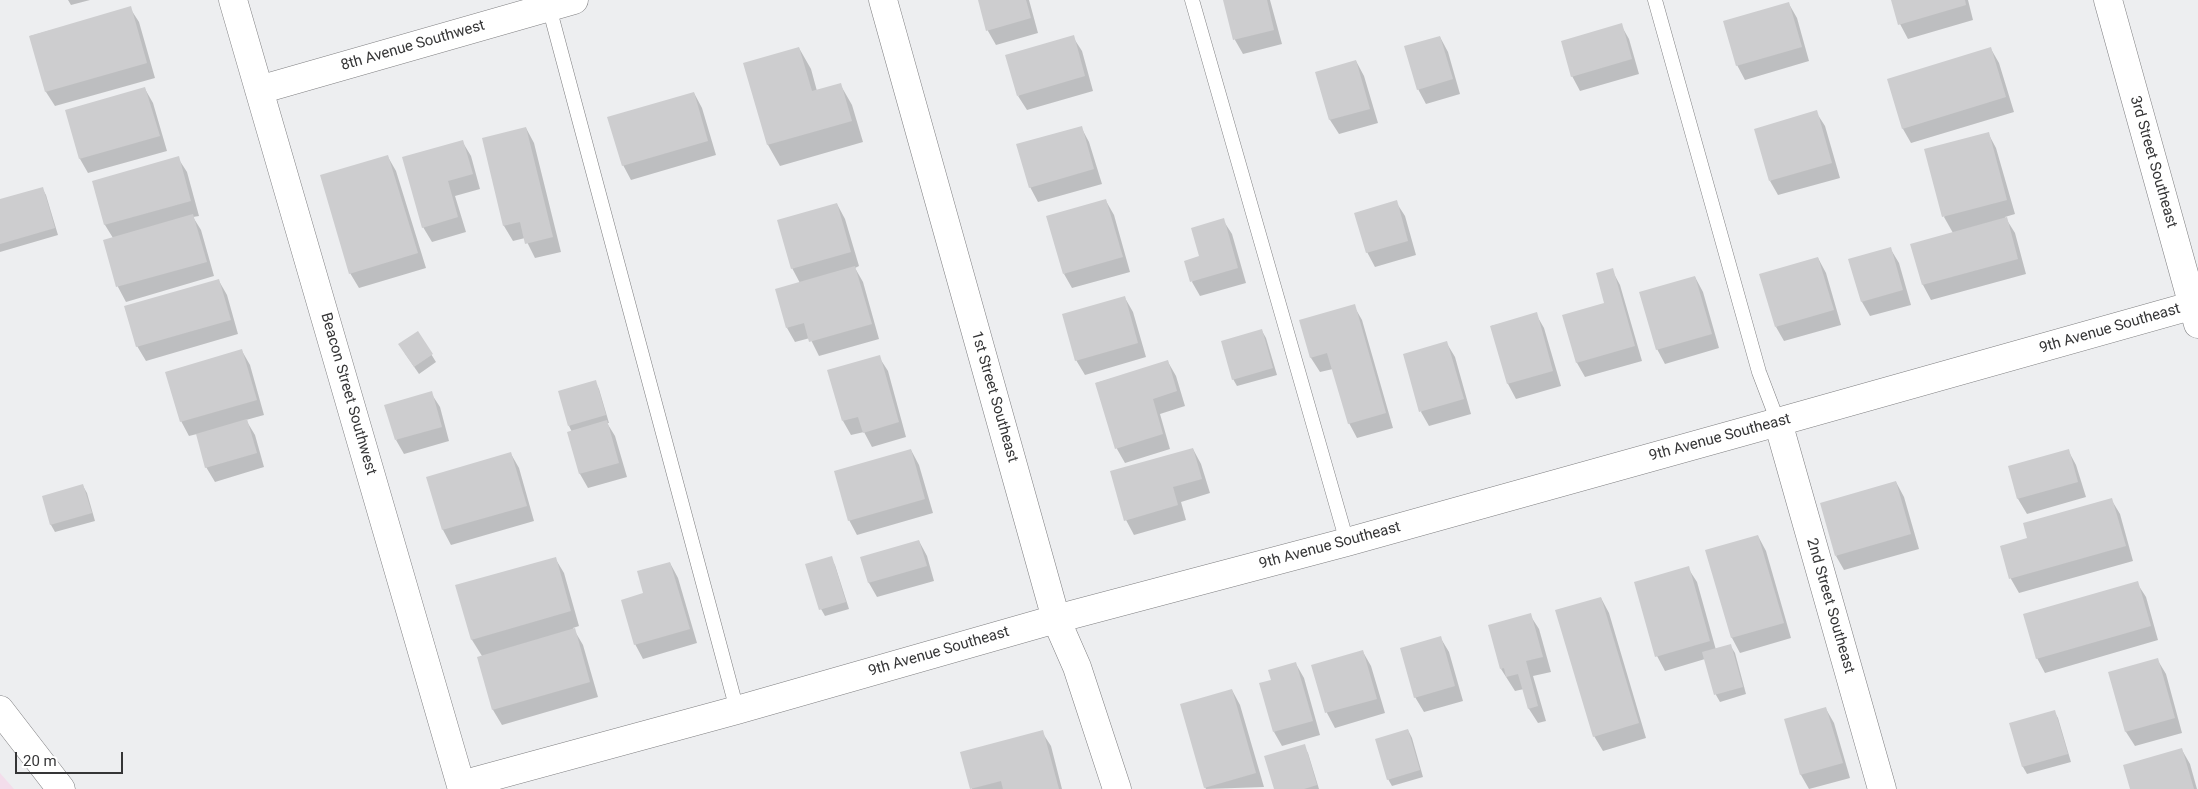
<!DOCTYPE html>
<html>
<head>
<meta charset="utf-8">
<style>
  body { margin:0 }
  #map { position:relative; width:2198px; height:789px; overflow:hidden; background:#edeef0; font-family:Roboto,sans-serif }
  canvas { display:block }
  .scale { position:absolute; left:15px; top:752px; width:108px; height:22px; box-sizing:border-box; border:2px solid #353536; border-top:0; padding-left:6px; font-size:15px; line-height:18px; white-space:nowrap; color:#353536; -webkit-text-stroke:4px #fff; paint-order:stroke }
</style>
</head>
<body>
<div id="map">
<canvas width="2198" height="789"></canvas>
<div class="scale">20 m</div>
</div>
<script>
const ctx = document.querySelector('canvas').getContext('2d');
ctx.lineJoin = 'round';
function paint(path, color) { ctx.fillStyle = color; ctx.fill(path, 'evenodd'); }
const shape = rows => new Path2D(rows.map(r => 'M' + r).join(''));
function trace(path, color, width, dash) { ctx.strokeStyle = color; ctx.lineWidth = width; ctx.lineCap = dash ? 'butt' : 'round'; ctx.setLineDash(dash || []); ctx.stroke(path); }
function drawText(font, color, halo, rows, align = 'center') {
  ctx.font = font + ' Roboto,sans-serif'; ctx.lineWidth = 4; ctx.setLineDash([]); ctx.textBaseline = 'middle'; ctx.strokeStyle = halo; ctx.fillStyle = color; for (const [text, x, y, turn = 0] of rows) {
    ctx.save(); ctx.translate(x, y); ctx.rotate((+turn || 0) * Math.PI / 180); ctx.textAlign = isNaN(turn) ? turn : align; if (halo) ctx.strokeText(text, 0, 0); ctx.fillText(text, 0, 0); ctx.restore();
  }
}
paint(shape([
  [0,773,14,789,0,789]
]), '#f3ddeb');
paint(shape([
  [68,0,90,0,71,5],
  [979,0,1029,0,1038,33,996,45,988,31],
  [1225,0,1270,0,1282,44,1243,54,1235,40],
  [1893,0,1968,0,1973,20,1908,39,1900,24],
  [1789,4,1797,18,1809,61,1745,80,1737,65],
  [130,8,139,22,155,78,55,106,46,92,30,36],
  [1621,25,1629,39,1639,74,1580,91,1572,76],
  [1073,37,1082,51,1093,91,1027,110,1018,96],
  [1440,37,1448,52,1460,94,1426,104,1418,89],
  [799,48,811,69,817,91,840,84,852,105,863,142,780,166,768,145,745,64],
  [1991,49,1999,63,2014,112,1911,143,1903,129,1888,80],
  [1356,61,1364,76,1378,123,1339,134,1330,120,1317,73],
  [145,89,153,103,167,151,88,173,80,159,66,111],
  [694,93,702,108,716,155,631,180,623,165],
  [1816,112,1825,126,1840,178,1778,195,1770,181],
  [1081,127,1089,142,1102,184,1038,202,1030,187],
  [526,128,534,143,561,252,535,258,525,238,513,241,504,226,483,139],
  [1988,133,1996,148,2015,214,2005,217,2015,233,2026,274,1931,300,1923,285,1912,245,1953,233,1944,217],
  [462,141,471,156,480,189,455,196,466,232,432,242,423,227],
  [388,157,396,171,426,268,359,288,350,273],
  [178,158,187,172,199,216,193,217,201,230,214,276,126,302,118,287,104,241,113,238,105,225,93,182],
  [42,188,46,195,58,235,0,252,0,200],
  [1106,201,1114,215,1130,272,1072,288,1064,274],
  [1396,202,1405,216,1416,255,1375,267,1367,252],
  [837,204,845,219,859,266,855,268,863,282,879,339,819,356,810,338,795,342,787,328,800,283,792,268],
  [1223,220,1232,234,1246,283,1200,296,1192,282,1200,257],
  [1890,248,1899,263,1911,305,1870,316,1862,302,1850,260],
  [1818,258,1826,273,1841,325,1784,341,1776,327],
  [1612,270,1620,285,1642,361,1585,377,1577,363,1563,316,1606,304],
  [1695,277,1703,292,1719,348,1665,364,1657,349],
  [219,281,227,295,238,334,146,361,137,346],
  [1125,298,1133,312,1146,357,1085,375,1076,360],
  [1354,306,1362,320,1393,428,1357,438,1349,423,1333,369,1320,372,1311,358,1301,321],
  [1536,314,1544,328,1561,386,1516,399,1508,384,1491,326],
  [1262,331,1266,338,1277,375,1237,386,1233,379],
  [418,333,436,362,419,374,404,352],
  [1446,342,1455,357,1471,414,1429,426,1421,412],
  [242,351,250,365,264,415,246,420,255,435,264,467,215,482,206,467,197,434,189,436,181,421],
  [879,357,888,371,906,437,872,447,864,432,851,435,843,421,829,371],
  [1168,362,1176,376,1185,406,1160,414,1170,449,1125,463,1117,449,1096,383],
  [595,381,599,389,609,423,607,423,615,436,627,477,588,488,580,474,568,433,572,432,569,426],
  [431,393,440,407,449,441,404,454,396,440],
  [1193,449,1201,464,1210,493,1181,502,1186,520,1134,535,1126,520],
  [911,450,919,465,933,513,857,535,849,520],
  [2068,450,2076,465,2086,497,2027,514,2018,499,2009,467],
  [511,454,519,468,534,521,451,545,443,530,428,478],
  [1896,482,1904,497,1919,549,1844,570,1836,556],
  [83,486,87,493,95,521,55,532,51,525,43,497],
  [2111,499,2120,514,2133,561,2019,593,2011,579,2001,546,2028,539],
  [1758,536,1766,551,1791,638,1740,653,1732,638,1707,551],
  [919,541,927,556,934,581,877,597,869,583,862,558],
  [555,558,564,573,579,626,573,628,583,645,598,697,502,725,493,710,478,658,482,656,472,640,457,586],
  [831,558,835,565,849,609,825,616,821,609],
  [670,563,678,578,697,643,643,659,635,644],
  [1688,568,1697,582,1716,650,1730,645,1735,653,1746,694,1720,702,1716,695,1705,659,1665,671,1657,656],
  [2137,583,2146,597,2158,640,2045,673,2037,658],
  [1601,598,1609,613,1646,738,1603,751,1594,736],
  [1530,615,1539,629,1551,672,1533,676,1546,721,1538,723,1529,709,1524,689,1515,691,1501,669],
  [1440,637,1449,652,1463,701,1424,712,1415,697],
  [1363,652,1371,666,1385,713,1335,728,1327,713,1313,666],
  [2157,659,2166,674,2182,733,2135,746,2126,732,2110,673],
  [1296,664,1304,678,1320,735,1282,746,1274,732],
  [1232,690,1240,705,1264,787,1206,789,1205,787],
  [1826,709,1834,723,1850,778,1809,789,1801,775,1786,720],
  [2054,711,2058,718,2071,762,2027,774,2023,767,2011,724],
  [1408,730,1412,738,1423,777,1392,786,1388,779],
  [1042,732,1051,746,1062,789,972,789,962,753],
  [1304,746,1308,753,1319,789,1275,789],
  [2182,750,2190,764,2197,789,2131,789]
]), '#0003');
paint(shape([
  [978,0,1026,0,1031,18,986,31],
  [1223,0,1267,0,1274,30,1233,40],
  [1891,0,1965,0,1966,5,1898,25],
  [1789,2,1802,47,1736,66,1723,21],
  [131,6,147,63,45,92,29,36],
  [1622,23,1632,59,1571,77,1561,41],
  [1074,35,1085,76,1017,96,1005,55],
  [1440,36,1453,79,1417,90,1404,46],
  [799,47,812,91,841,83,852,121,767,145,743,63],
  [1991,47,2006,97,1902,129,1887,79],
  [1356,60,1370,109,1329,120,1315,72],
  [145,87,160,136,79,159,65,110],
  [694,92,708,141,622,166,607,117],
  [1817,110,1832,163,1769,181,1754,129],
  [1082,126,1094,169,1029,188,1016,144],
  [526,127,553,237,525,244,520,222,503,226,482,138],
  [1989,132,2007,200,1942,217,1924,149],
  [463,140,473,174,448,181,458,217,422,228,402,157],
  [388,155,418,253,349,274,320,175],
  [179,156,191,201,104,225,92,181],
  [43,187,55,228,0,244,0,199],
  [1106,199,1123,257,1063,274,1046,216],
  [1397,200,1408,241,1366,253,1354,213],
  [837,203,851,252,791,269,777,220],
  [193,214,207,262,116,287,103,240],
  [2007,217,2018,259,1922,285,1910,244],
  [1224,218,1238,268,1190,282,1184,261,1199,256,1191,228],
  [1891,247,1903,290,1861,302,1848,259],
  [1818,257,1834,310,1775,327,1759,274],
  [855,266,872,324,809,342,804,323,786,328,775,289],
  [1613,268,1635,346,1576,363,1562,315,1604,303,1596,273],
  [1695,276,1712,334,1656,350,1639,292],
  [219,279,231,320,136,347,124,306],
  [1125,296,1138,343,1075,361,1062,314],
  [1355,304,1386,413,1348,424,1327,353,1310,358,1299,320],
  [1537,312,1553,371,1507,384,1490,326],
  [1262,329,1273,368,1232,380,1221,341],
  [418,331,433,354,414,367,398,344],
  [1447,341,1464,399,1419,412,1403,354],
  [242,349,257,400,180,422,165,372],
  [880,355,899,422,863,433,858,417,842,421,827,370],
  [1168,360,1177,391,1153,399,1163,434,1115,449,1095,383],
  [596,380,606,415,568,426,558,391],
  [432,391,442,427,395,440,384,405],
  [247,419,257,453,205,468,196,434],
  [607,420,619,463,579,474,567,432],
  [1193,448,1202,479,1173,487,1178,505,1124,521,1110,471],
  [911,449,925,499,848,521,834,471],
  [2069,449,2078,482,2017,499,2008,466],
  [511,452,527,506,442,530,426,477],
  [1896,481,1911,534,1835,556,1820,503],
  [83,484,92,513,50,525,42,496],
  [2112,498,2126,546,2009,579,2000,546,2027,538,2023,523],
  [1758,535,1784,623,1731,638,1705,550],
  [919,540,927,566,868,583,860,557],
  [832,556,846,602,819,610,805,564],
  [556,557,571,611,471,640,455,585],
  [670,562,690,629,634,645,621,600,643,593,637,571],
  [1689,566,1710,641,1655,657,1634,582],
  [2138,581,2151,626,2036,659,2023,614],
  [1601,597,1639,723,1593,737,1555,610],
  [1531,613,1543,657,1526,661,1538,706,1528,709,1518,674,1506,677,1504,668,1500,669,1488,625],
  [575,628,590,682,492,710,477,657],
  [1441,636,1455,686,1414,698,1400,648],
  [1731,644,1743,687,1714,695,1702,652],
  [1363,650,1377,699,1325,713,1311,665],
  [2158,658,2175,718,2125,732,2108,672],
  [1296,662,1313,721,1273,732,1259,683,1271,680,1268,670],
  [1232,689,1256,773,1204,788,1180,704],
  [1826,707,1843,763,1800,775,1784,719],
  [2055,710,2068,754,2022,767,2009,723],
  [1408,729,1420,770,1387,780,1375,739],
  [1043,730,1059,789,1003,789,1001,781,970,789,960,752],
  [1305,744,1317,785,1304,789,1274,789,1264,756],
  [2182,748,2194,789,2130,789,2123,765]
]), '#cdcdcf');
const lane = shape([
  [1192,0,1347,542],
  [1655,0,1759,372,1778,422],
  [549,7,737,710]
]);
const street = shape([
  [233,0,462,789],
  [259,90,574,0],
  [1778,422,1882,789],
  [461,785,737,710,1056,619,1347,542,1778,422,2198,304]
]);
const secondary = shape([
  [883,0,1056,619,1077,667,1117,789],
  [2108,0,2198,324],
  [0,710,61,789]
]);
trace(lane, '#7f7f81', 15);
trace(street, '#7f7f81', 29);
trace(secondary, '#7f7f81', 29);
trace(lane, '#fff', 14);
trace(street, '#fff', 28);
trace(secondary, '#fff', 28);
drawText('15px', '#353536', '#fff', [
  ["8th Avenue Southwest",413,46,-16],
  ["3rd Street Southeast",2153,162,74],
  ["9th Avenue Southeast",2110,329,-16],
  ["Beacon Street Southwest",348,394,74],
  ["1st Street Southeast",994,397,74],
  ["9th Avenue Southeast",1720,438,-15],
  ["9th Avenue Southeast",1330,546,-15],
  ["2nd Street Southeast",1830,606,74],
  ["9th Avenue Southeast",939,652,-16]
]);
</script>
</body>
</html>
